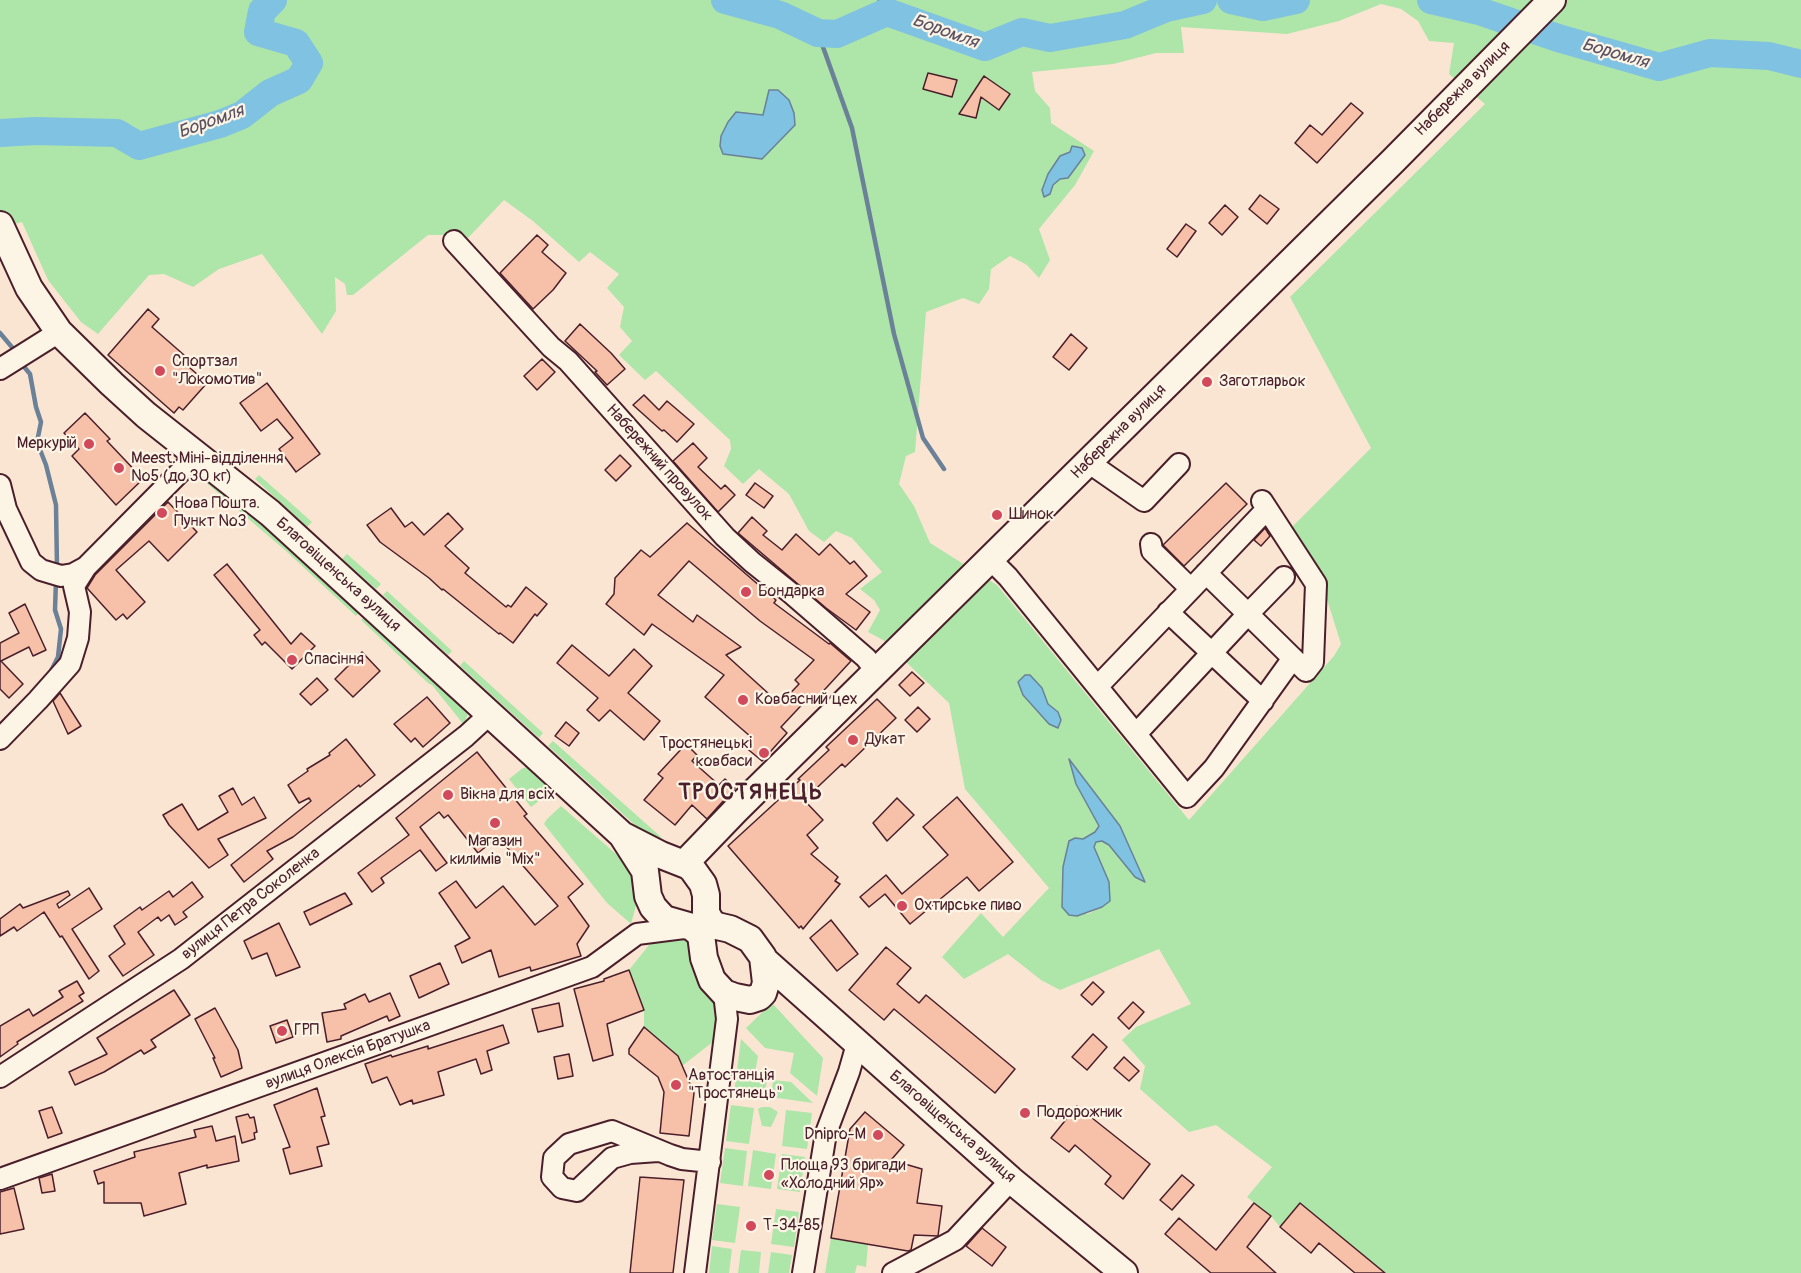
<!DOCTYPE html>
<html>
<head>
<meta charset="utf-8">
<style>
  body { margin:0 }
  canvas { display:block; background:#fae5d3 }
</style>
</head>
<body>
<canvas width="1801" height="1273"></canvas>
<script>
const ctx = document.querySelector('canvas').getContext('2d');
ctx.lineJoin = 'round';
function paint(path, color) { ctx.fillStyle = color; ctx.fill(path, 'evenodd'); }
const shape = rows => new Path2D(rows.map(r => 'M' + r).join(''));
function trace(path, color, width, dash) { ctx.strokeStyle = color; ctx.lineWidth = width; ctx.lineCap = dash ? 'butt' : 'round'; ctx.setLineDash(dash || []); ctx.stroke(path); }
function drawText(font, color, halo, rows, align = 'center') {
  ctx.font = font + ' Pangolin,sans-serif'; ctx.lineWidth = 4.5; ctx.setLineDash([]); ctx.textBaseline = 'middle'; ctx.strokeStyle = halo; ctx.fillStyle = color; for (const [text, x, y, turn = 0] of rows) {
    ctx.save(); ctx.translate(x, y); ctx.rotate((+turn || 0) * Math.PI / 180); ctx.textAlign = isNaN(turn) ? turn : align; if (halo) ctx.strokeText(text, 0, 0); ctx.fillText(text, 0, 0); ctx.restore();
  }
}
paint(shape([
  [0,0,1801,0,1801,1273,1385,1273,1300,1203,1280,1227,1271,1216,1247,1197,1272,1167,1216,1125,1189,1132,1140,1089,1145,1066,1122,1040,1136,1027,1191,1004,1159,949,1060,990,1041,980,1008,954,964,979,942,957,981,913,1003,937,1049,888,965,789,949,703,883,640,868,632,880,610,874,600,860,589,882,572,852,538,836,531,824,542,809,531,789,494,759,469,743,484,724,466,731,449,730,440,656,371,645,380,619,355,632,341,620,327,624,307,607,288,619,274,590,252,579,262,533,221,504,200,468,238,454,248,445,235,428,235,353,295,347,295,345,284,335,277,336,311,322,334,262,254,219,269,193,287,164,274,149,275,98,334,81,322,48,280,22,222,0,228],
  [1381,4,1401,9,1418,21,1429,41,1454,43,1449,74,1485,104,1290,297,1371,448,1289,530,1320,577,1341,644,1334,656,1189,820,997,585,930,543,914,506,899,484,906,456,915,452,926,312,963,298,979,304,989,289,991,269,1010,256,1027,265,1039,278,1050,260,1039,229,1075,185,1094,151,1051,123,1050,108,1035,91,1032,72,1113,64,1156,53,1184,53,1181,27,1287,34,1339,21],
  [778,90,789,100,794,113,763,115],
  [1030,675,1042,688,1048,704,1058,712,1058,728,1049,724,1023,695],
  [1071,761,1120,826,1145,881,1135,877,1109,845,1102,841,1096,842,1094,847,1110,901,1102,907,1088,914,1062,907,1063,867,1069,842,1075,838,1083,839,1095,832,1099,826,1076,784],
  [192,466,253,514,360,611,356,616,286,551,190,469],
  [259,475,312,522,307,527,255,479],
  [347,554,381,584,376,589,342,559],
  [387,591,452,651,448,655,383,595],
  [365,616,444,690,465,708,468,713,464,725,432,685,428,683,361,620],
  [464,661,543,733,539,738,460,666],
  [553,741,661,837,661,838,657,839,646,835,548,746],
  [528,767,547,784,551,792,531,807,509,779,523,768],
  [561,806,639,874,638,898,631,924,607,903,544,824,547,819],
  [690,927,720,989,714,1041,682,1066,678,1056,644,1027,644,1010,629,970,649,945,668,930],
  [772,1003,823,1058,817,1096,790,1073,794,1053,765,1048,746,1028],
  [741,1039,758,1056,754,1079,767,1080,764,1098,734,1094],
  [773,1080,791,1082,813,1103,771,1097],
  [731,1105,754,1108,749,1144,726,1141],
  [762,1107,770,1107,778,1112,771,1127,762,1126,758,1109],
  [786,1110,812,1113,807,1149,782,1146],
  [725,1148,747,1151,743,1186,720,1183],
  [753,1150,776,1154,771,1189,748,1186],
  [782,1154,805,1157,800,1192,777,1189],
  [717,1204,740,1207,735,1243,712,1240],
  [776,1209,799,1212,794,1247,771,1244],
  [831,1238,868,1245,866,1267,857,1265,855,1273,825,1273],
  [712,1246,732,1249,729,1273,709,1273],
  [741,1250,761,1252,759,1273,738,1273],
  [771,1252,792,1255,789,1273,768,1273]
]), '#aee5a8');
const water = shape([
  [769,90,778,90,789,100,794,113,795,125,762,159,723,154,720,146,721,136,728,122,736,112,763,115,769,90],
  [1072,146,1082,148,1085,155,1068,178,1060,179,1053,185,1050,194,1044,197,1042,190,1048,174,1060,156,1070,152,1072,146],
  [1025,675,1030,675,1042,688,1048,704,1058,712,1061,720,1058,728,1049,724,1023,695,1018,682,1025,675],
  [1069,759,1120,826,1145,882,1135,877,1109,845,1102,841,1096,842,1094,847,1109,882,1110,901,1102,907,1077,916,1069,915,1062,907,1063,867,1069,841,1075,838,1083,839,1095,832,1099,826,1076,784,1069,759]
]);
paint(water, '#80c2e1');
trace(water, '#6a8198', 1.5);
trace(shape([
  [874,18,880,0],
  [818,33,852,128,894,334,923,438,944,469],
  [0,333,16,352],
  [21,363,30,374,36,407,41,422,37,442,46,465,56,505,57,568],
  [51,671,58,657,61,629,55,610,56,580]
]), '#6a8198', 4.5);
trace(shape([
  [725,0,780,15,818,33,837,34,887,12,985,47,1022,32,1050,38,1125,25,1166,8,1203,0],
  [1231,0,1263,7,1296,0],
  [1431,0,1479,11,1558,38,1659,67,1710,53,1769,56,1801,64],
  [0,133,35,131,117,133,139,146,220,124,242,115,270,93,299,80,309,63,296,43,258,32,262,11,273,0]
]), '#80c2e1', 28);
const building = shape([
  [928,73,957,80,952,97,923,89,928,73],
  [984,76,1010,94,999,110,981,97,976,118,959,114,984,76],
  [1351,103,1363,113,1317,163,1295,143,1310,125,1322,135,1351,103],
  [1260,195,1279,209,1267,224,1249,209,1260,195],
  [1225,205,1238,217,1222,235,1209,223,1225,205],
  [1186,224,1196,231,1177,257,1167,249,1186,224],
  [537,235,548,245,542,252,566,273,553,290,533,309,500,273,537,235],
  [148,309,159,319,152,327,184,355,180,359,207,383,183,410,179,407,174,413,108,355,148,309],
  [580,324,611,353,625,369,607,385,595,372,597,371,565,341,580,324],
  [1071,334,1087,348,1069,370,1053,357,1071,334],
  [542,359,555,372,537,390,524,376,542,359],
  [267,383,320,454,296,472,279,449,293,438,277,419,261,431,240,403,267,383],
  [644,395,659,410,667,401,694,424,677,442,664,430,662,431,633,405,644,395],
  [85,413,110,439,107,441,143,479,116,505,72,456,79,449,64,433,85,413],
  [693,443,707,458,698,467,721,489,725,485,735,495,718,512,673,461,693,443],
  [620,455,631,466,616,481,605,470,620,455],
  [755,483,773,496,764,508,746,495,755,483],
  [1226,483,1247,504,1184,566,1163,545,1226,483],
  [168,502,197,532,168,561,149,541,116,570,145,602,127,619,123,614,116,620,87,588,95,575,168,502],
  [391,508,405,527,412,522,424,535,448,513,463,529,445,546,469,568,465,573,506,607,508,605,511,607,526,587,547,604,537,616,535,614,513,643,500,633,499,634,443,589,442,590,429,578,380,542,367,525,391,508],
  [752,517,767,531,763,535,782,550,796,534,819,555,830,544,850,564,854,561,867,576,846,594,870,612,856,630,826,608,738,533,752,517],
  [687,523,776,600,774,603,829,644,830,643,851,661,815,700,811,695,781,727,787,733,762,761,744,746,751,737,705,697,724,675,652,624,644,635,606,604,614,594,615,578,641,550,650,557,687,523],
  [689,561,760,621,814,660,795,680,799,684,780,704,726,655,741,647,697,615,693,622,658,595,689,561],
  [1265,528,1270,536,1261,546,1254,540,1265,528],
  [227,564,291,644,301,633,315,646,292,669,265,642,262,645,254,635,260,630,214,575,227,564],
  [25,604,46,650,33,656,29,647,1,661,23,684,9,698,0,689,0,643,19,633,9,613,25,604],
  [572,645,609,676,634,649,652,666,628,693,660,721,644,740,610,710,599,721,587,710,598,698,557,663,572,645],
  [362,652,380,671,353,697,335,679,362,652],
  [912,672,924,683,910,696,899,685,912,672],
  [317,678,328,690,311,705,300,694,317,678],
  [60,693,81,726,68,734,53,701,60,693],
  [427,697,450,723,423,747,415,738,411,742,394,724,427,697],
  [877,699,896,718,845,767,842,764,804,800,823,820,807,835,818,848,811,854,838,877,835,881,840,884,803,929,801,926,799,928,728,846,800,780,798,779,829,750,826,747,877,699],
  [918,707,930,719,917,732,905,720,918,707],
  [566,722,579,733,569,746,555,736,566,722],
  [346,739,375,775,360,787,359,785,293,837,267,851,273,859,244,882,231,865,311,801,309,798,299,803,288,785,308,771,307,769,330,755,329,753,346,739],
  [686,744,697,755,692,761,719,785,725,779,735,788,707,819,692,805,675,825,644,800,663,778,658,774,686,744],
  [477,752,527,814,524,816,583,884,568,897,589,926,577,944,581,956,531,971,530,967,499,977,491,950,462,963,455,946,470,938,439,893,456,881,476,908,503,886,535,925,558,906,498,837,478,853,448,815,444,818,439,812,420,827,447,863,436,871,420,850,381,878,384,883,372,892,358,873,409,835,396,818,477,752],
  [233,788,242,805,254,797,266,818,218,839,228,855,209,868,169,825,163,815,182,804,198,830,228,812,219,796,233,788],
  [957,797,1013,862,979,891,967,877,910,924,885,894,869,907,860,897,886,875,902,894,948,855,923,827,957,797],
  [897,798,914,815,887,841,873,823,897,798],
  [192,882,203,897,183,912,187,917,175,925,169,915,161,921,158,917,138,932,154,955,123,976,109,956,125,944,114,926,140,907,142,910,169,891,173,897,192,882],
  [89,888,102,909,72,929,99,971,89,979,62,936,60,937,44,912,17,931,14,927,0,936,0,919,20,904,23,908,68,891,70,895,57,904,59,908,89,888],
  [345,893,352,904,310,925,304,912,345,893],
  [831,920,858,954,837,971,810,938,831,920],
  [279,923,300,967,276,976,267,953,252,959,244,941,279,923],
  [886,947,911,968,897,984,919,1003,926,995,1015,1069,995,1093,894,1009,884,1020,849,990,886,947],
  [440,963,449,984,419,998,410,976,440,963],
  [629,970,644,1010,607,1024,613,1055,593,1061,574,989,604,981,604,979,629,970],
  [77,981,84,993,79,996,83,1001,17,1042,18,1044,0,1057,0,1026,29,1009,33,1016,63,997,59,991,77,981],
  [1093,982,1104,992,1092,1005,1081,995,1093,982],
  [174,990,190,1015,151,1040,156,1047,144,1054,141,1050,104,1072,75,1085,69,1072,107,1054,97,1038,174,990],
  [390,993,400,1016,389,1021,387,1016,341,1036,341,1039,327,1042,322,1013,346,1009,344,1004,365,994,369,1002,390,993],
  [1133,1002,1144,1012,1129,1029,1118,1018,1133,1002],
  [559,1003,563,1026,538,1032,532,1009,559,1003],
  [215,1008,238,1050,242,1068,221,1077,213,1058,215,1058,195,1019,215,1008],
  [287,1020,293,1037,276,1043,270,1026,287,1020],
  [503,1025,509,1043,487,1051,492,1070,481,1074,476,1059,438,1072,444,1095,413,1104,412,1100,400,1105,387,1077,372,1083,365,1064,391,1055,392,1057,428,1046,428,1049,503,1025],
  [644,1027,678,1056,694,1093,689,1136,660,1133,664,1092,658,1077,629,1054,629,1049,644,1027],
  [1093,1034,1107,1047,1087,1070,1072,1057,1093,1034],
  [569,1054,573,1076,558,1079,554,1057,569,1054],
  [1124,1057,1139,1071,1129,1081,1114,1068,1124,1057],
  [317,1088,325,1116,321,1117,329,1144,317,1147,322,1166,290,1174,283,1149,290,1147,274,1105,317,1088],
  [1077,1106,1150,1164,1123,1199,1105,1184,1111,1176,1075,1145,1069,1152,1051,1138,1077,1106],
  [52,1107,62,1133,48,1138,39,1111,52,1107],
  [865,1112,904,1145,891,1160,922,1169,917,1203,942,1206,938,1236,914,1235,911,1250,908,1251,831,1238,850,1129,865,1112],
  [248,1114,250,1118,254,1117,257,1132,254,1133,255,1139,242,1143,236,1117,248,1114],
  [212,1126,216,1141,235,1136,239,1161,207,1168,207,1165,179,1173,186,1204,144,1216,141,1203,104,1203,104,1182,98,1184,94,1171,135,1157,134,1152,196,1137,194,1130,212,1126],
  [52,1174,55,1191,42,1193,39,1178,52,1174],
  [1182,1175,1194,1185,1172,1210,1160,1200,1182,1175],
  [640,1177,684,1180,673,1273,630,1273,640,1177],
  [14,1188,24,1229,0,1234,0,1192,14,1188],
  [1254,1203,1271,1216,1247,1247,1276,1273,1211,1273,1165,1234,1179,1218,1216,1250,1254,1203],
  [1300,1203,1385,1273,1355,1273,1319,1243,1311,1253,1280,1227,1300,1203],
  [982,1228,1006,1247,992,1266,966,1246,982,1228]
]);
paint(building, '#f6c0a9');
trace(building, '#4a1f2b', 1.5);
const minor = shape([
  [454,241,551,347,568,361,725,537,752,562,792,594,866,658,877,672],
  [0,369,59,332],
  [1090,460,1098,469,1144,501,1179,464],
  [0,485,6,509,31,562,41,570,61,576,73,574,86,567],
  [1151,544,1152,551,1191,589,1267,509],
  [990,559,1008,577,1187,797,1214,768,1293,658],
  [1206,573,1248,614,1284,577],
  [1168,612,1263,701],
  [1098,686,1191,589],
  [1136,734,1248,614,1306,671,1313,662,1316,584,1262,501],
  [0,739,38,700,70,664,78,638,80,612,74,586,86,567,197,455],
  [0,1077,181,959,466,736,490,714],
  [658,1151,630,1153,612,1158,577,1191,562,1188,552,1177,554,1158,569,1144,612,1131,670,1155,682,1159,710,1162],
  [0,1179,592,967,637,934,684,928],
  [695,1273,727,1019,724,993],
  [803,1273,826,1133,849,1072,857,1044],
  [893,1273,955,1240,1011,1180]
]);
const major = shape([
  [0,225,29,288,59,332,112,384,146,415,270,513,622,835,661,855,689,866,693,870,703,884,706,895,706,913,711,922,717,926,730,929,750,939,763,957,766,983,763,993,759,997,750,1000,735,997,724,993,712,980,704,958,701,935,692,927,664,919,653,907,648,896,645,871,622,835],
  [684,864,736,810,1393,161,1552,0],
  [764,960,1011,1180,1124,1273]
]);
trace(minor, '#4a1f2b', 24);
trace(major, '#4a1f2b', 30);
trace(minor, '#fcf5e5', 20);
trace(major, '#fcf5e5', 26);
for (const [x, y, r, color] of [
  [160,371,6,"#d1495b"],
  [1207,382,6,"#d1495b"],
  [89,444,6,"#d1495b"],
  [119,468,6,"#d1495b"],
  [162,513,6,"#d1495b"],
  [997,515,6,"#d1495b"],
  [746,592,6,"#d1495b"],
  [292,660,6,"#d1495b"],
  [743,700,6,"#d1495b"],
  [853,740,6,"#d1495b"],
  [764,753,6,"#d1495b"],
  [448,795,6,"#d1495b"],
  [495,823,6,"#d1495b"],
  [902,906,6,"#d1495b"],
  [282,1031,6,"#d1495b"],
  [676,1085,6,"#d1495b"],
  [1025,1113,6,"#d1495b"],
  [878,1135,6,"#d1495b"],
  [769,1175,6,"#d1495b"],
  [751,1226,6,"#d1495b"]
]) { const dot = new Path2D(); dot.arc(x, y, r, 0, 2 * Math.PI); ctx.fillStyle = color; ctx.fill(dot); trace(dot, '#fcf5e5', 2); }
drawText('16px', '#4a1f2b', '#fcf5e5', [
  ["Набережна вулиця",1463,89,-45],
  ["Набережна вулиця",1119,432,-45],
  ["Набережний провулок",659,463,48],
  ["Благовіщенська вулиця",338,575,42],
  ["вулиця Петра Соколенка",251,904,-38],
  ["вулиця Олексія Братушка",348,1055,-20],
  ["Благовіщенська вулиця",952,1127,41]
]);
drawText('16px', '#4a1f2b', '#fcf5e5', [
  ["Спортзал",172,362],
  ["\"Локомотив\"",172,380],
  ["Заготларьок",1219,382],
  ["Меркурій",77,444,"right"],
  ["Meest. Міні-відділення",131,459],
  ["№5 (до 30 кг)",131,477],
  ["Нова Пошта.",174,504],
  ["Пункт №3",174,522],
  ["Шинок",1009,515],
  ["Бондарка",758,592],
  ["Спасіння",304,660],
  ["Ковбасний цех",755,700],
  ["Дукат",865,740],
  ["Тростянецькі",752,744,"right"],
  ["ковбаси",752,762,"right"],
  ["Вікна для всіх",460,795],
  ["Магазин",495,842,"center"],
  ["килимів \"Mix\"",495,860,"center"],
  ["Охтирське пиво",914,906],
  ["ГРП",294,1031],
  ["Автостанція",688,1076],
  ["\"Тростянець\"",688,1094],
  ["Подорожник",1037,1113],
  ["Dnipro-M",866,1135,"right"],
  ["Площа 93 бригади",781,1166],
  ["«Холодний Яр»",781,1184],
  ["Т-34-85",763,1226]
], 'left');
drawText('italic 18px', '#5a5062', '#fcf5e5', [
  ["Боромля",945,32,20],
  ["Боромля",1615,54,16],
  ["Боромля",211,122,-20]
]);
ctx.letterSpacing = '1.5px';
drawText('bold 22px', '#4a1f2b', '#fcf5e5', [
  ["ТРОСТЯНЕЦЬ",751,793]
]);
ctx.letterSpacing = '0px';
</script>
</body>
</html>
